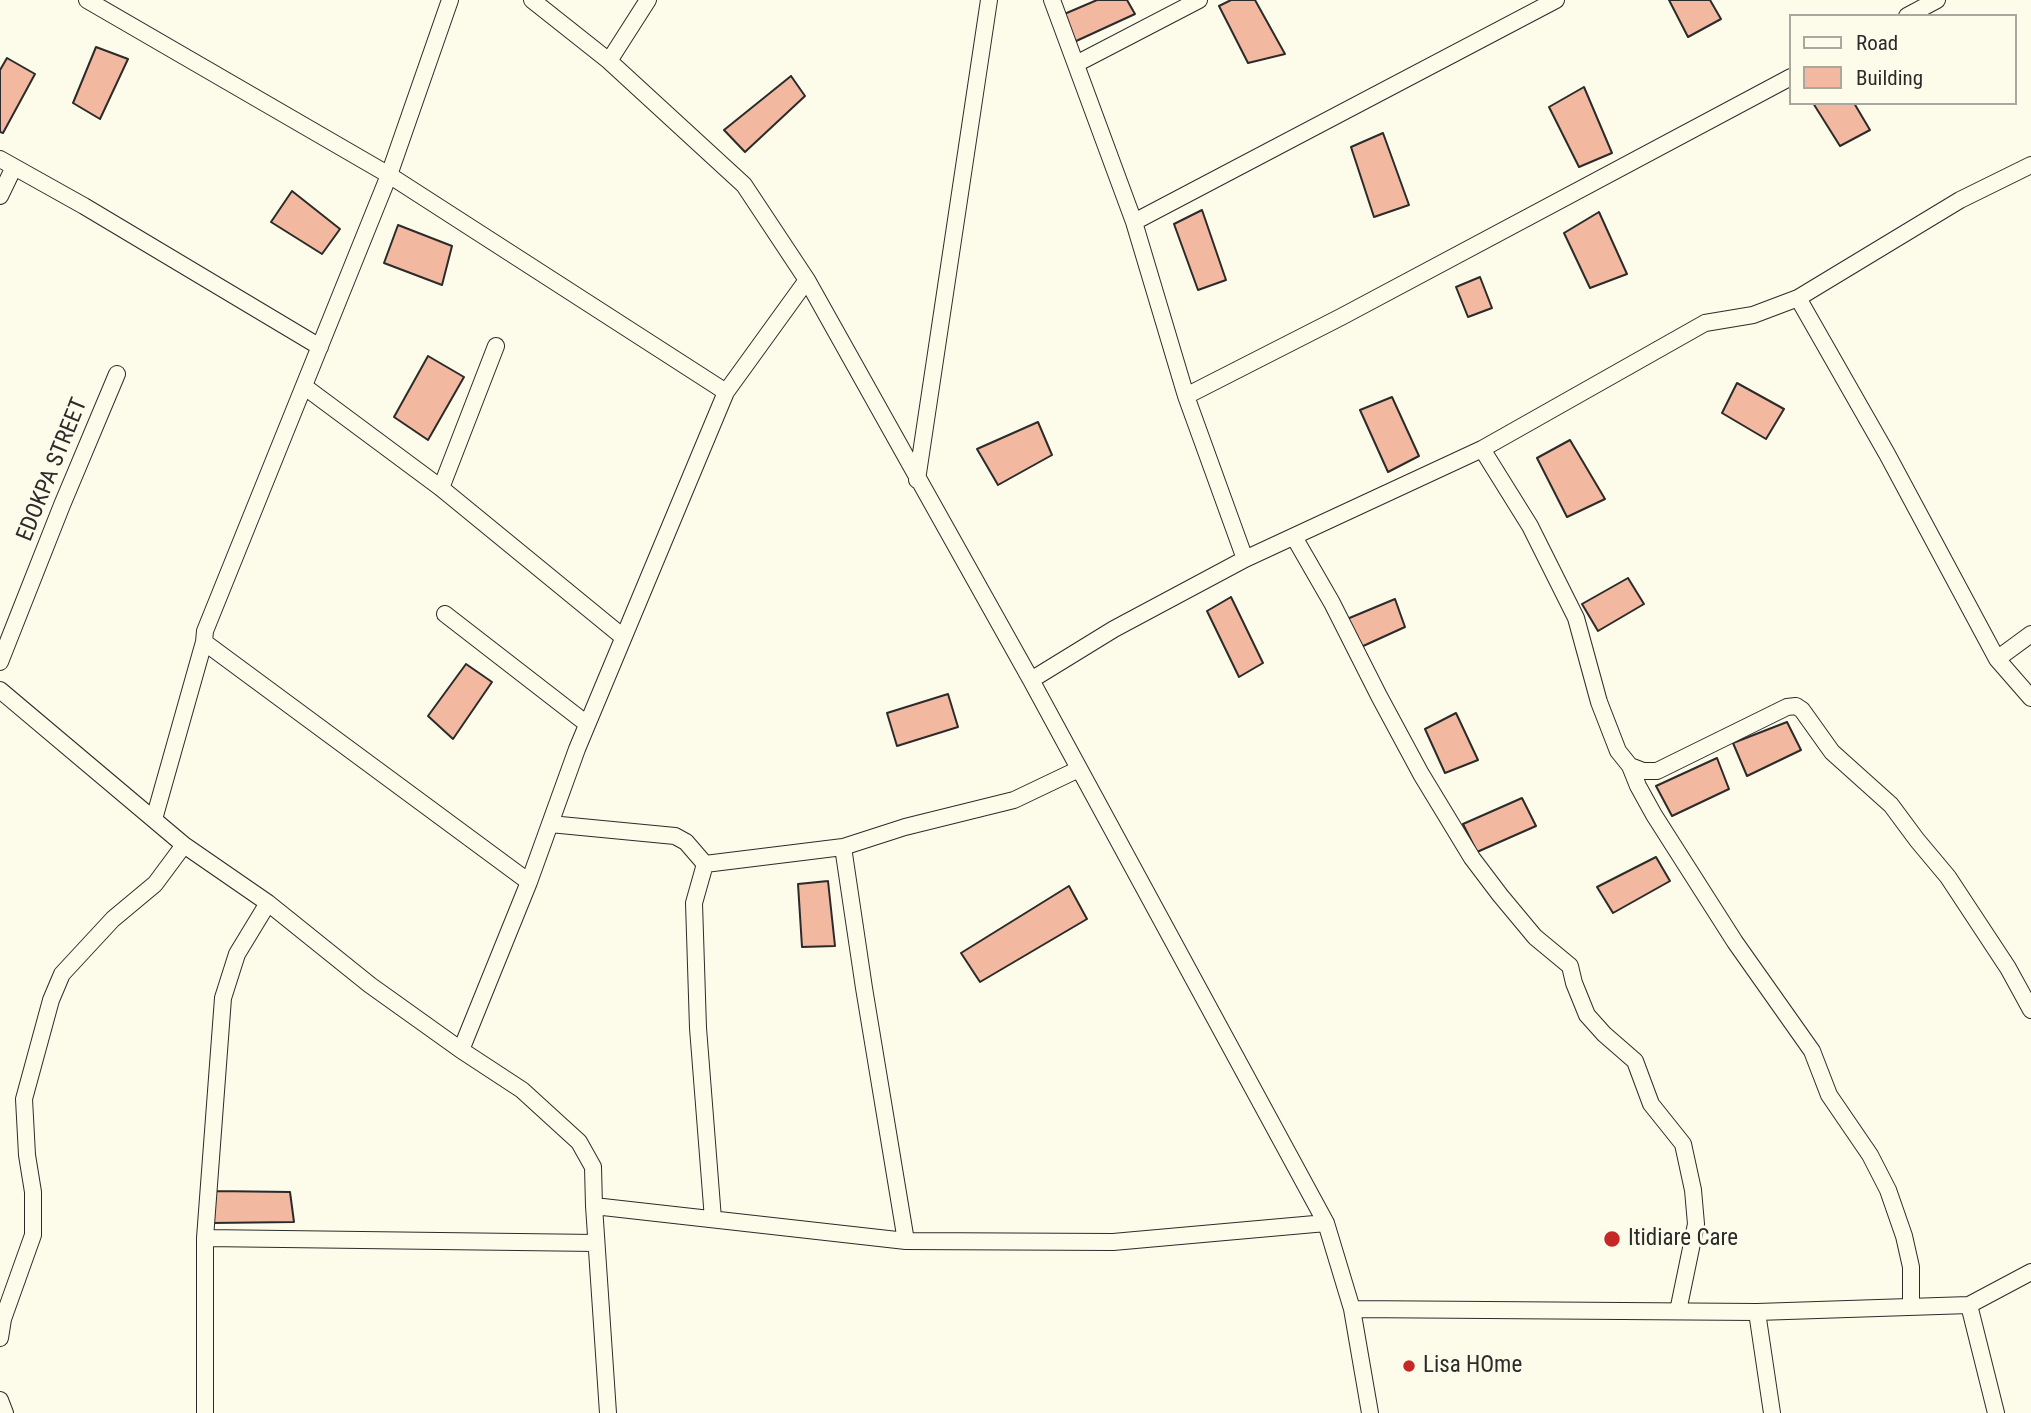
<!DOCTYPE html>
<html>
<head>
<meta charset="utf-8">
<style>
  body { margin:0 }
  #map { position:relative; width:2031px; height:1413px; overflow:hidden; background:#fdfbea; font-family:"Roboto Condensed",sans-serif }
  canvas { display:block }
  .legend { position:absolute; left:1789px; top:14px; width:228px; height:91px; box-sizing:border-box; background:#fdfbea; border:2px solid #a9a89e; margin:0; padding:9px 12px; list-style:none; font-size:21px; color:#2b2b2b }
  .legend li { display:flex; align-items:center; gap:14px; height:35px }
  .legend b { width:35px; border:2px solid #a9a89e }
</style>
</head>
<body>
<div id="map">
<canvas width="2031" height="1413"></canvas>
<ul class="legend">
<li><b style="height:9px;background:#fdfbea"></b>Road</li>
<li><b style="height:19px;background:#f2b8a0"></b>Building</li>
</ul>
</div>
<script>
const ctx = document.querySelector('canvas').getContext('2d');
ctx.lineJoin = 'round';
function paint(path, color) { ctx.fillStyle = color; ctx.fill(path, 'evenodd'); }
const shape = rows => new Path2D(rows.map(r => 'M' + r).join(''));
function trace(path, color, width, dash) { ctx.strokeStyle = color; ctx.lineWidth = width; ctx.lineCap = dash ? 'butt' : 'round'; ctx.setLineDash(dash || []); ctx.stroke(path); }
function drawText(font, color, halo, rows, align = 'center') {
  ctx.font = font + ' "Roboto Condensed",sans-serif'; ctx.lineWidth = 5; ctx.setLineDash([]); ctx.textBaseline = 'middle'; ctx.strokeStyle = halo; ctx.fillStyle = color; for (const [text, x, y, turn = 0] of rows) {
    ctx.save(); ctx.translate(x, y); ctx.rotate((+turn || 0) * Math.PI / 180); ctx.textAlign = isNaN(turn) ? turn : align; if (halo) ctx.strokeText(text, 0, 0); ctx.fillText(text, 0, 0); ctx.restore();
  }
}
const building = shape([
  [1097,0,1127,0,1135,14,1074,42,1062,15,1097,0],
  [1231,0,1255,0,1285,54,1248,63,1219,6,1231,0],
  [1669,0,1710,0,1721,19,1688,37,1669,0],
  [96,47,128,59,100,119,73,103,96,47],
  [7,58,35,74,3,133,0,132,0,70,7,58],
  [791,76,805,96,745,152,724,130,791,76],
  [1584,87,1612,153,1579,167,1549,107,1584,87],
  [1813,103,1854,103,1870,130,1840,146,1813,103],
  [1383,133,1409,205,1374,217,1351,147,1383,133],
  [292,191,340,229,322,254,271,222,292,191],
  [1202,210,1226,280,1198,290,1174,224,1202,210],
  [1599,212,1627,274,1590,288,1564,233,1599,212],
  [398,225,452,246,442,285,384,263,398,225],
  [1480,277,1492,308,1468,317,1456,287,1480,277],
  [428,356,464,377,428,440,394,417,428,356],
  [1737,383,1784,409,1766,439,1722,413,1737,383],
  [1392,397,1419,456,1388,472,1360,410,1392,397],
  [1038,422,1052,455,998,485,977,449,1038,422],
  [1570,440,1605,499,1567,517,1537,458,1570,440],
  [1628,578,1644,604,1598,631,1582,604,1628,578],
  [1231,597,1263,663,1239,677,1207,611,1231,597],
  [1395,599,1405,627,1361,647,1347,619,1395,599],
  [466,664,492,682,453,739,428,716,466,664],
  [948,694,958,727,897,746,887,713,948,694],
  [1456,713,1478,760,1445,773,1425,729,1456,713],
  [1787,722,1801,750,1747,776,1733,743,1787,722],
  [1717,758,1729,789,1672,816,1656,786,1717,758],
  [1522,798,1536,826,1477,852,1463,824,1522,798],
  [1656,857,1670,881,1613,913,1597,887,1656,857],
  [828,881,835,946,802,947,798,884,828,881],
  [1069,886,1087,919,980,982,961,953,1069,886],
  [215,1191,290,1192,294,1222,212,1223,215,1191]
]);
paint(building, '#f2b8a0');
trace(building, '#2b2b2b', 2);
const street = shape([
  [87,0,389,175,726,392],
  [532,0,609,61,744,185,807,280,1031,680,1326,1223,1352,1309,1370,1413],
  [1052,0,1134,222,1186,396,1245,559],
  [1907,16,1937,0],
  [609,61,648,0],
  [1076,64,1199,0],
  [0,159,84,206,320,347],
  [0,196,14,167],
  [1134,222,1556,0],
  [1798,298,1887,454,1997,659,2031,698],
  [305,387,441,488,623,637],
  [1186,396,1341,317,1791,77],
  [1482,449,1530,526,1576,618,1599,702,1618,751,1630,766,1643,771,1657,771,1787,707,1796,706,1802,710,1832,752,1891,805,1917,840,1948,877,2008,968,2031,1010],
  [917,480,989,0],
  [441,488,496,346],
  [1294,537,1332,603,1379,696,1421,774,1472,858,1500,895,1535,937,1570,966,1574,983,1587,1015,1604,1034,1635,1061,1651,1104,1683,1144,1693,1190,1696,1224,1678,1311],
  [445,614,587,724],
  [204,642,529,882],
  [1997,659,2031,634],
  [0,662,62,505,117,374],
  [1031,680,1114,629,1245,559,1482,449,1705,323,1753,315,1798,298,1960,200,2031,165],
  [0,690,184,845,268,903,370,985,461,1050,522,1090,579,1142,593,1167,594,1206,608,1413],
  [1630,766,1638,786,1654,815,1735,942,1812,1051,1829,1095,1870,1155,1888,1190,1904,1236,1911,1267,1911,1307],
  [154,819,204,642,205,631,389,175,450,0],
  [550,824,675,836,686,842,705,864],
  [843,847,864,988,906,1241],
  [705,864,843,847,905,827,1014,800,1079,769],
  [705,864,694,903,698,1028,713,1219],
  [461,1050,529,882,577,749,726,392,807,280],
  [594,1206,906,1241,1113,1242,1326,1223],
  [205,1238,596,1243],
  [1969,1305,2031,1272],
  [1352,1309,1757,1312,1969,1305,1996,1413],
  [1757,1312,1772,1413],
  [0,1338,3,1319,33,1235,33,1192,27,1155,24,1099,51,1000,62,974,113,919,155,884,184,845],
  [0,1400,5,1413],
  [205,1413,205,1238,223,998,237,954,268,903]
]);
trace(street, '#2b2b2b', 18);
trace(street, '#fdfbea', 16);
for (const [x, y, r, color] of [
  [1612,1239,9,"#c62828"],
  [1409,1366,7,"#c62828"]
]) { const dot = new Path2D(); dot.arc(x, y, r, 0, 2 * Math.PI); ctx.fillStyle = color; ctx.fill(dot); trace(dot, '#fdfbea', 2.5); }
drawText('23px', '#2b2b2b', '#fdfbea', [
  ["EDOKPA STREET",53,470,-68]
]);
drawText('23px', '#2b2b2b', '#fdfbea', [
  ["Itidiare Care",1628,1239],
  ["Lisa HOme",1423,1366]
], 'left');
</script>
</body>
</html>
